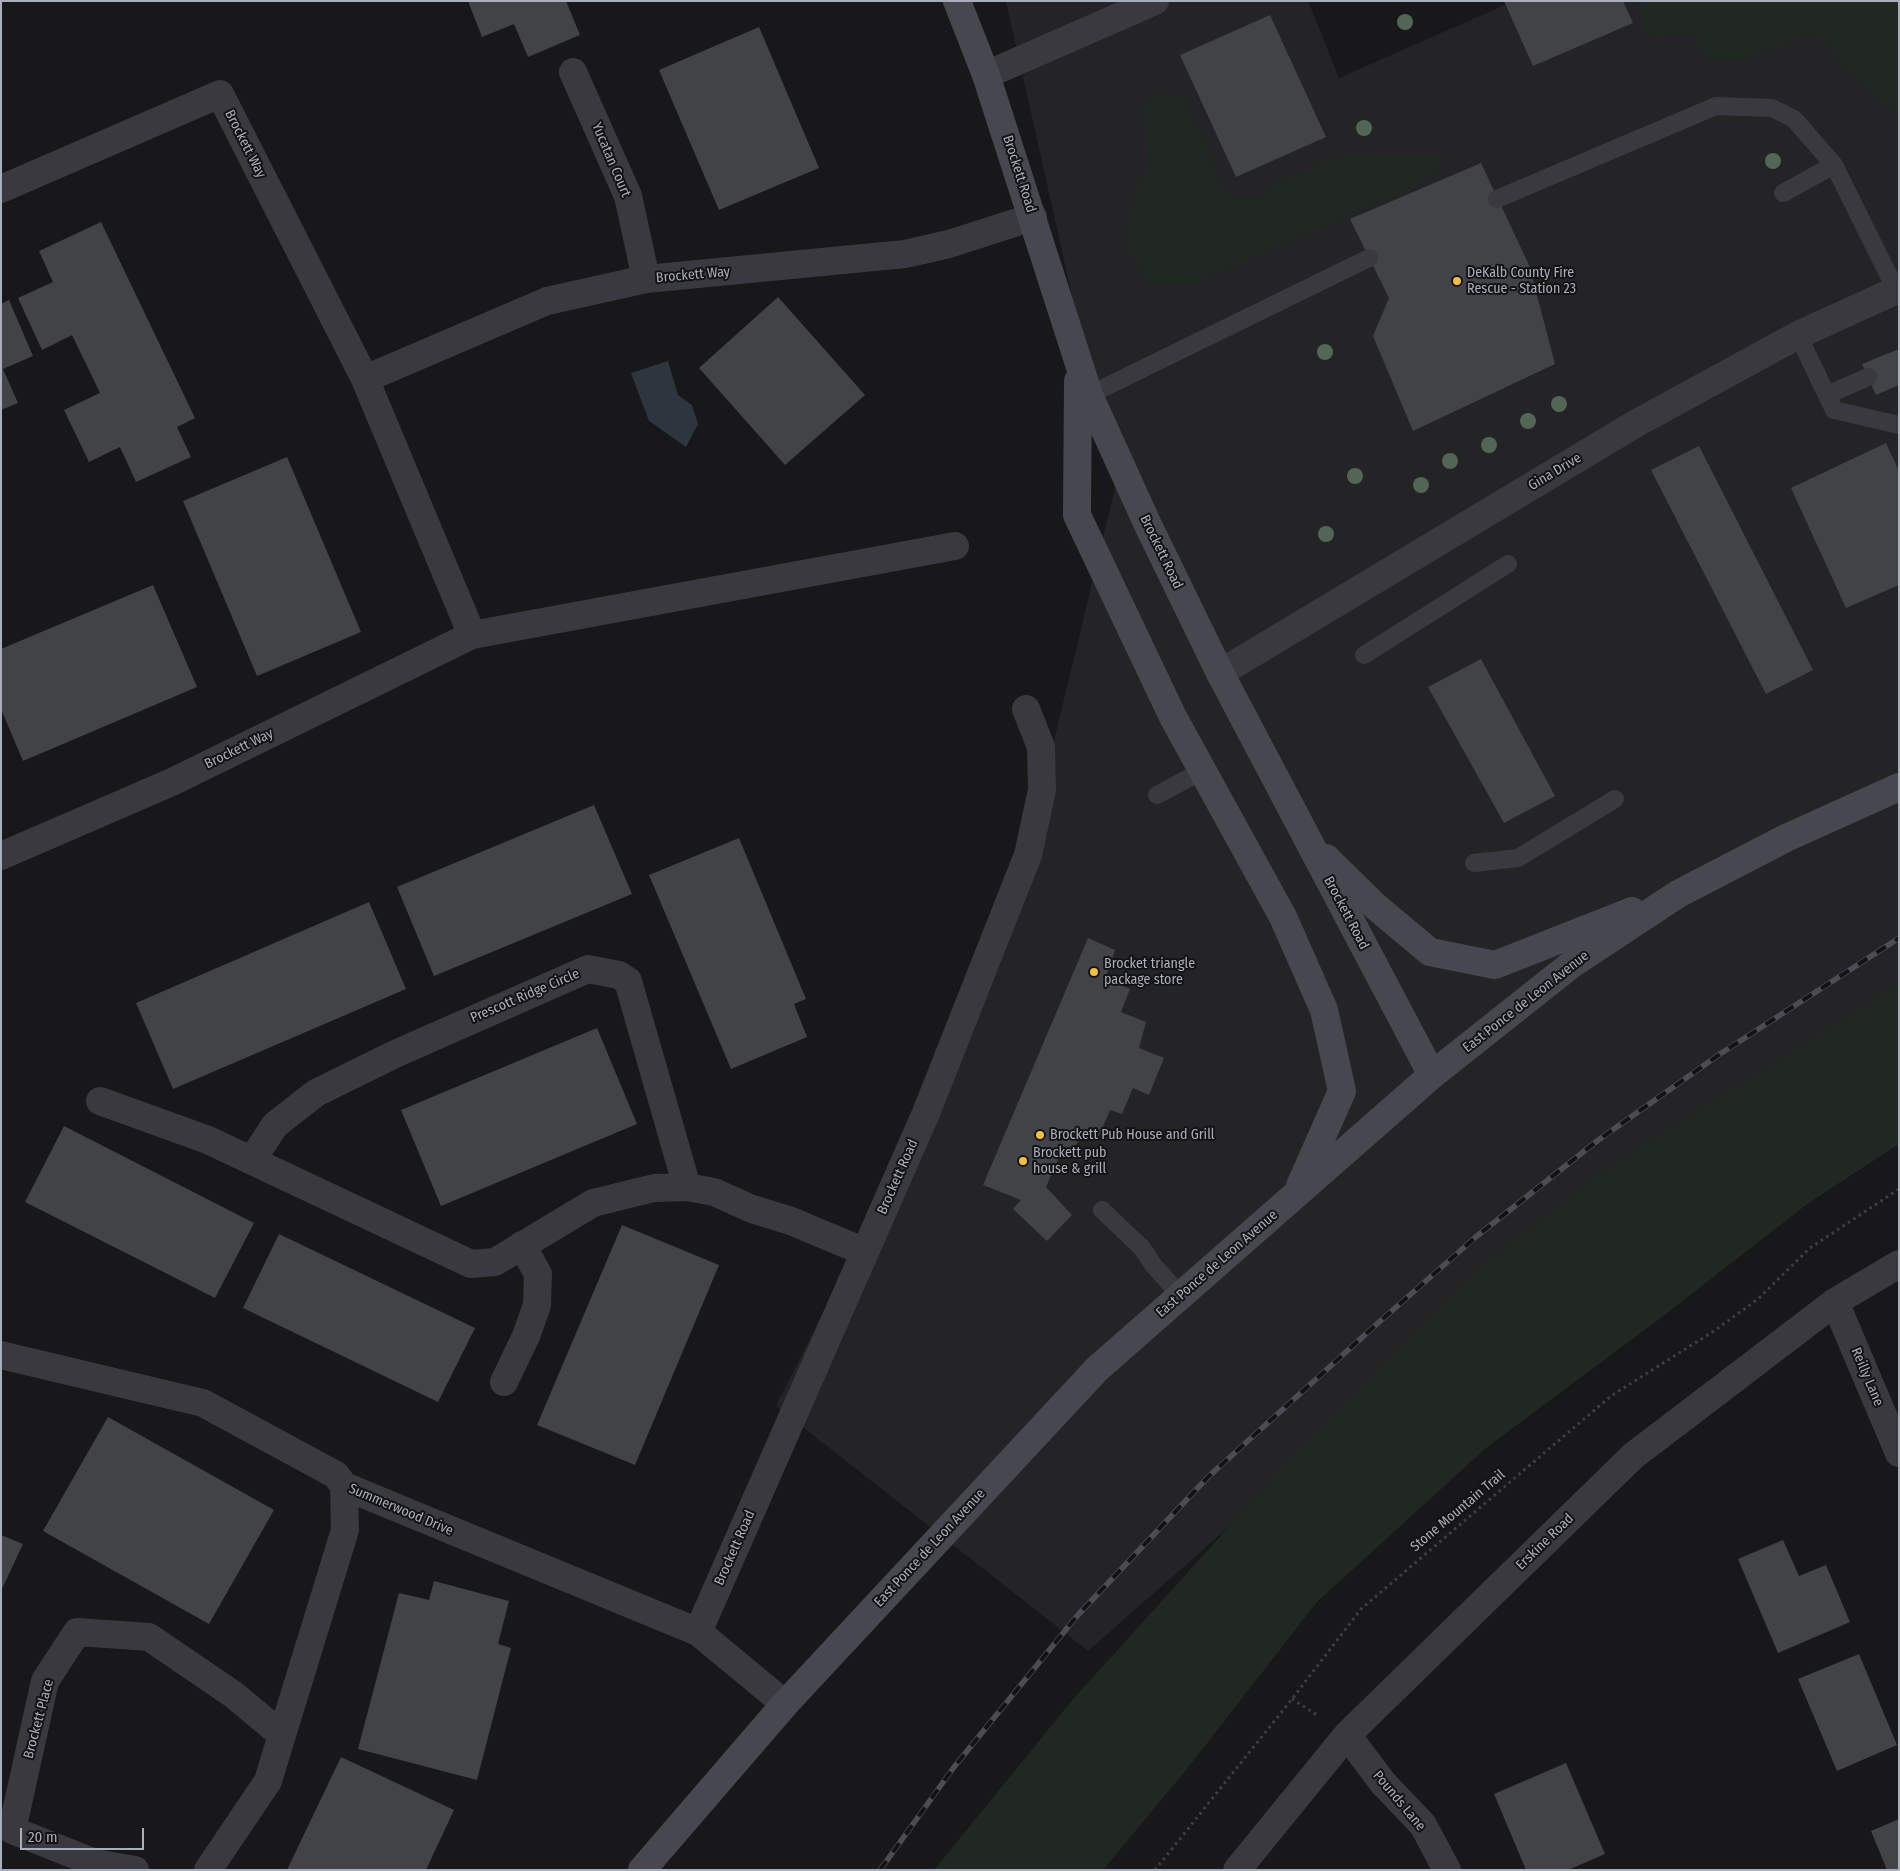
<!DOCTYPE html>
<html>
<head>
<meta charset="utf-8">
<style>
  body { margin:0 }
  #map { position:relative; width:1900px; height:1871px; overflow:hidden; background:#18181a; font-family:"Fira Sans Condensed",sans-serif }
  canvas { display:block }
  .frame { position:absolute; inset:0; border:2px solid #aaaeba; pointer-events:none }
  .scale { position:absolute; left:20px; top:1828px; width:124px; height:22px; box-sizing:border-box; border:2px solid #aaaeba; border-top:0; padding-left:6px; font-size:15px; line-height:18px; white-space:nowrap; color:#aaaeba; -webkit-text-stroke:4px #131315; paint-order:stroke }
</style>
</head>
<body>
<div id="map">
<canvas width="1900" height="1871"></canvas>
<div class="frame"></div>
<div class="scale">20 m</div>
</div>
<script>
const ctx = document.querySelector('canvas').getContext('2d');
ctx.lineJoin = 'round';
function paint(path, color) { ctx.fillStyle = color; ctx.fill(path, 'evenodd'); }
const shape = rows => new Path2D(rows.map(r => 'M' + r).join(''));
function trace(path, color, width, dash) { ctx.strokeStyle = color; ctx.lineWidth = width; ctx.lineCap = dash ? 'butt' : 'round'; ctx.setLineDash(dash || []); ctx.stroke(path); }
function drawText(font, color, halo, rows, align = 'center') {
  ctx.font = font + ' "Fira Sans Condensed",sans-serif'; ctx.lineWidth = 4; ctx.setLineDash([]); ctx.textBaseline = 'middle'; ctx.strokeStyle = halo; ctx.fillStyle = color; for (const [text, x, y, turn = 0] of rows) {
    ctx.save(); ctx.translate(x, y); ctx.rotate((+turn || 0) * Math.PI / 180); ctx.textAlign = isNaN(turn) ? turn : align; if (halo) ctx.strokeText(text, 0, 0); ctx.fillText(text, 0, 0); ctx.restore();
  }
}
paint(shape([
  [1006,1,1308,1,1339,78,1514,1,1899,1,1899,1043,1364,1408,1088,1651,776,1406,1002,956,1115,488]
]), '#242427');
paint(shape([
  [1642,1,1893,1,1899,17,1899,114,1835,58,1826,38,1804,34,1749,59,1709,59,1692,35,1658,37,1642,33],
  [1161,91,1185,99,1225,193,1242,197,1261,196,1280,183,1344,154,1441,155,1446,158,1426,181,1190,285,1147,282,1125,241,1134,197,1149,168,1144,107],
  [1899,985,1899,1144,1810,1202,1658,1320,1486,1448,1317,1602,1191,1764,1103,1870,934,1870,1074,1698,1294,1455,1483,1265,1611,1166]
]), '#202821');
paint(shape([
  [668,361,678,395,692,405,698,424,686,447,649,421,631,373]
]), '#2d363e');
paint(shape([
  [468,1,566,1,580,35,528,57,514,24,482,37],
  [1504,1,1623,1,1633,23,1533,66],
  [1270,15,1326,137,1236,177,1180,55],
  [759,27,819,168,719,210,659,70],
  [1481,163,1529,265,1555,364,1413,431,1373,336,1389,298,1350,219],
  [101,222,195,418,177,427,191,457,136,482,120,447,89,462,64,410,100,393,72,335,42,350,18,298,53,282,39,251],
  [778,297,865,395,785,465,699,368],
  [9,300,33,356,3,369,18,403,1,410,1,304],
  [1899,349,1899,385,1876,395,1862,364],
  [1886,443,1899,471,1899,585,1846,608,1791,488],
  [1699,446,1813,670,1766,694,1651,470],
  [287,457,361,632,257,676,183,501],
  [153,585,197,687,23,761,1,709,1,649],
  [1481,659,1555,796,1504,823,1428,687],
  [594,805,632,894,434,976,397,887],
  [739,838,806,999,794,1004,807,1037,731,1069,649,875],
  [369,902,406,989,173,1089,136,1003],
  [1088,938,1115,950,1105,979,1130,989,1121,1012,1146,1022,1139,1048,1164,1058,1149,1095,1133,1088,1122,1114,1110,1110,1099,1136,1083,1129,1071,1157,1061,1152,1046,1187,1072,1215,1047,1241,1013,1209,1021,1200,983,1185],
  [597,1028,637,1124,441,1206,401,1110],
  [64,1126,254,1223,215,1298,25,1202],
  [622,1225,719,1265,635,1465,537,1425],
  [279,1234,475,1328,438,1402,243,1308],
  [108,1417,274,1510,209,1624,43,1531],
  [1,1535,23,1544,1,1591],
  [1783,1540,1799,1576,1826,1565,1850,1622,1778,1653,1738,1559],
  [434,1581,509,1601,498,1644,511,1648,477,1780,358,1749,399,1593,429,1600],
  [1859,1654,1897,1745,1837,1771,1798,1679],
  [341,1757,454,1810,426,1870,287,1870],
  [1566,1763,1605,1854,1568,1870,1526,1870,1494,1794],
  [1899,1819,1899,1870,1887,1870,1871,1831]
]), '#424347');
trace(shape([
  [1292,1699,1317,1715],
  [1155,1870,1292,1699,1361,1609,1611,1396,1714,1331,1758,1299,1810,1248,1899,1189]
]), '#3f4046', 3, [2.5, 4]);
trace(shape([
  [1783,193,1834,165],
  [1497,199,1716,106,1772,108,1794,119,1834,165,1896,290],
  [1798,335,1834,410,1899,425],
  [1089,395,1369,258],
  [1827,395,1868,377],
  [1364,655,1508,564],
  [1157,795,1202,771],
  [1474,863,1518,858,1615,799],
  [1102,1210,1142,1248,1154,1266,1181,1296]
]), '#39393f', 18);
trace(shape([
  [573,72,628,196,646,279],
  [986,75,1155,1],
  [1,189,220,94,365,379,547,301,646,279,905,254,949,244,1033,217],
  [472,635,955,546],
  [1220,673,1635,424,1798,335,1899,289],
  [1,856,172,782,472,635,365,379],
  [100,1101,208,1140,471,1264,495,1262,593,1203,654,1188,687,1187,714,1192,752,1209,791,1221,865,1252],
  [252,1160,275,1125,316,1093,395,1054,588,969,619,975,628,981,687,1187],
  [1835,1302,1899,1453],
  [1,1355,203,1403,336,1475,344,1486,698,1632,785,1704],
  [504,1382,526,1336,537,1305,538,1274,522,1245],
  [698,1632,926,1113,1028,855,1042,790,1041,747,1026,709],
  [282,1735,345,1530,344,1486],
  [1347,1735,1383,1783,1423,1825,1447,1870],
  [135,1870,95,1863,12,1830,45,1681,77,1632,149,1637,234,1695,282,1735,268,1781,208,1870],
  [1237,1870,1347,1735,1633,1456,1835,1302,1899,1264]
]), '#39393f', 28);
trace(shape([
  [957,1,986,75,1089,395,1147,523,1220,673,1432,1075],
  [1078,381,1077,515,1173,717,1283,917,1324,1010,1342,1091,1300,1186],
  [1326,858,1375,906,1430,952,1495,965,1632,911],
  [642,1870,785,1704,1097,1369,1432,1075,1572,964,1678,894,1786,838,1899,787]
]), '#47484f', 28);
const rail = shape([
  [880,1870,954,1767,1077,1616,1208,1477,1378,1323,1477,1236,1597,1141,1720,1054,1899,938]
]);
trace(rail, '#4c4d54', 5.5);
trace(rail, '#131315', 4, [11]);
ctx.fillStyle = '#526655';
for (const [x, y] of [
  [1405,22],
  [1364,128],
  [1773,161],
  [1325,352],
  [1559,404],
  [1528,421],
  [1489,445],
  [1450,461],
  [1355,476],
  [1421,485],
  [1326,534]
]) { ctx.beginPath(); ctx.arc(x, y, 8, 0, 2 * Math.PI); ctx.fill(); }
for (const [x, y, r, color] of [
  [1457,281,5,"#f3c137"],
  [1094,972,5,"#f3c137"],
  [1040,1135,5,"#f3c137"],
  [1023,1161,5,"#f3c137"]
]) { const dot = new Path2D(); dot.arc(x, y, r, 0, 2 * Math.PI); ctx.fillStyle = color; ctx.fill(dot); trace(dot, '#131315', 2); }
drawText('14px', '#aaaeba', '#131315', [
  ["Brockett Way",245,144,63],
  ["Yucatan Court",611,160,67],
  ["Brockett Road",1019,174,72],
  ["Brockett Way",693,275,-5],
  ["Gina Drive",1555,472,-31],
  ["Brockett Road",1161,552,64],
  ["Brockett Way",239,749,-26],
  ["Brockett Road",1346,913,62],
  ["Prescott Ridge Circle",525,996,-23],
  ["East Ponce de Leon Avenue",1526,1002,-38],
  ["Brockett Road",898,1177,-66],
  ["East Ponce de Leon Avenue",1217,1264,-41],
  ["Reilly Lane",1867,1377,67],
  ["Summerwood Drive",401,1510,23],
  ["Stone Mountain Trail",1458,1511,-40],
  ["Erskine Road",1545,1542,-44],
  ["Brockett Road",735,1548,-66],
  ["East Ponce de Leon Avenue",930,1548,-47],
  ["Brockett Place",39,1719,-75],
  ["Pounds Lane",1399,1801,50]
]);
drawText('14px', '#aaaeba', '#131315', [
  ["DeKalb County Fire",1467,273],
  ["Rescue - Station 23",1467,289],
  ["Brocket triangle",1104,964],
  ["package store",1104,980],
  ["Brockett Pub House and Grill",1050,1135],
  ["Brockett pub",1033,1153],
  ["house & grill",1033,1169]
], 'left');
</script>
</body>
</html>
